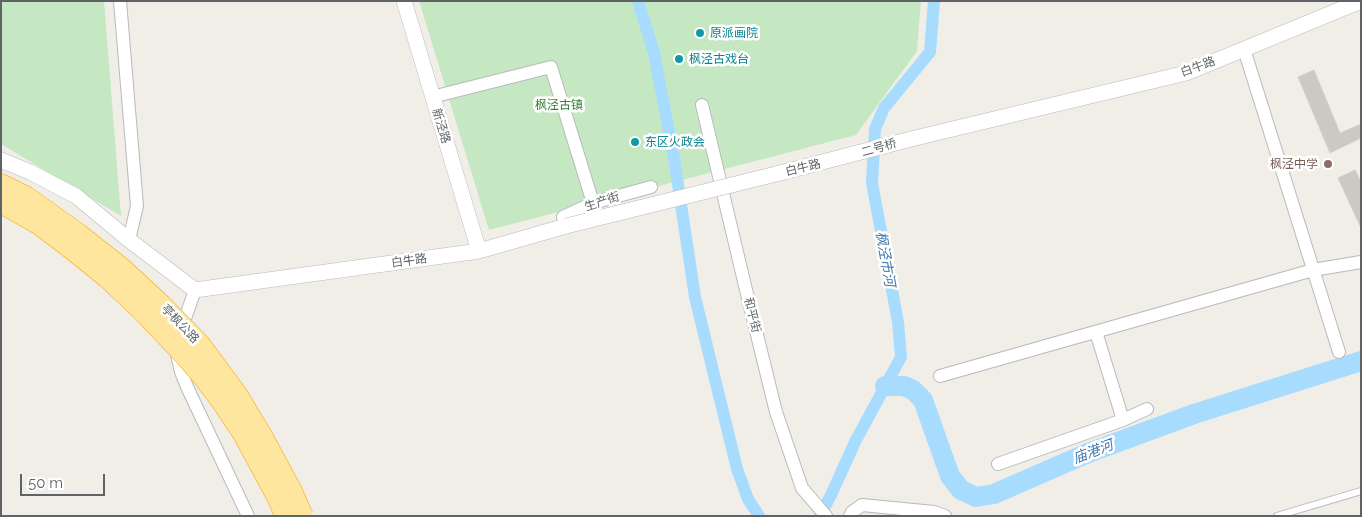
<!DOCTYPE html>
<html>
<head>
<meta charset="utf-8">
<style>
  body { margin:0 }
  #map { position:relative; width:1362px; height:517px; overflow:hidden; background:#f1eee7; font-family:Raleway,sans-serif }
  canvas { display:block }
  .frame { position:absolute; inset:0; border:2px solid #5e6367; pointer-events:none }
  .scale { position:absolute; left:20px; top:474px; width:85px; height:22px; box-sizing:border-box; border:2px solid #5e6367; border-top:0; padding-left:6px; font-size:15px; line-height:18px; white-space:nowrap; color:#5e6367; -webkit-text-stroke:4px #fff; paint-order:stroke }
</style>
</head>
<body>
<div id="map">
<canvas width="1362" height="517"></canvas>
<div class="frame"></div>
<div class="scale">50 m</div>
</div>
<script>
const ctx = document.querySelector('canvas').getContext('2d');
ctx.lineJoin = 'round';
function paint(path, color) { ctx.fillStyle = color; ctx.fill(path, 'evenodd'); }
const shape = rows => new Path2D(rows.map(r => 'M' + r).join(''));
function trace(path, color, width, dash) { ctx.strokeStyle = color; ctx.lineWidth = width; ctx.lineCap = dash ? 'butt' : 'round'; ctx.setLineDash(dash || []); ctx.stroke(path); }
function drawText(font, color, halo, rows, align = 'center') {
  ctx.font = font + ' Raleway,"Noto Sans SC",sans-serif'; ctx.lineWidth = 5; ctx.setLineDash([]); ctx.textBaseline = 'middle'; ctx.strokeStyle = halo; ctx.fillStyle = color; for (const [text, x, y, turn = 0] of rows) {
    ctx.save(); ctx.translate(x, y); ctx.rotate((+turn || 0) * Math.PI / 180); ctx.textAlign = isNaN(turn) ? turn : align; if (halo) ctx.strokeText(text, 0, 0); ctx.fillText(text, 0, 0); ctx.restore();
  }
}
paint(shape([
  [1,1,104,1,121,216,1,144],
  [419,1,921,1,917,51,856,135,489,230]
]), '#c5e8c3');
trace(shape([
  [638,1,654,53,674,158,695,297,737,469,748,499,759,516],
  [820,516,831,495,855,442,901,357,898,322,872,183,875,129,884,108,930,52,934,1]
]), '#a8dcff', 12);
trace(shape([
  [885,386,904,386,913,390,923,400,950,476,961,490,976,497,994,494,1088,453,1194,414,1361,361]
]), '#a8dcff', 20);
const building = shape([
  [1314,70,1340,133,1361,124,1361,138,1330,153,1298,77,1314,70],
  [1355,170,1361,182,1361,228,1338,178,1355,170]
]);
paint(building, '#ccc9c4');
trace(building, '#d6d0c5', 1);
const service = shape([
  [1277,516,1361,491]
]);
const minor = shape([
  [120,1,137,206,129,240],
  [1244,49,1339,352],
  [432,97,551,67,593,203],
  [702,105,747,294,776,412,802,488,826,516],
  [566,226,563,217,593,203,651,187],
  [181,330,195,290],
  [1096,332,1123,420],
  [178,350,177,355,181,372,188,389,248,516],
  [940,376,1313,270,1361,262],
  [998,464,1123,420,1147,409],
  [850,516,852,512,862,505,934,512,945,516]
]);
const tertiary = shape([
  [404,1,479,251],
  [1,160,30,172,76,196,129,240,195,290,479,251,566,226],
  [776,174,911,139,1186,73,1361,1]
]);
const trunk = shape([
  [1,184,27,197,79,234],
  [1,203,38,224,70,248]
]);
trace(service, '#b7b9bd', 8);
trace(minor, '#b7b9bd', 14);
trace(tertiary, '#b7b9bd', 16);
trace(trunk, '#f7a100', 21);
trace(service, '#fff', 6);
trace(minor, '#fff', 12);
trace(tertiary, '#fff', 15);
trace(trunk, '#ffe69e', 20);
const tertiaryBridge = shape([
  [566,226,776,174]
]);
const trunkBridge = shape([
  [79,234,122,268,162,305,200,344,237,394,264,439,292,491,303,516],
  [70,248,107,278,145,314,183,354,202,376,221,401,243,434,278,499,285,516]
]);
trace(tertiaryBridge, '#b7b9bd', 16, []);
trace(trunkBridge, '#f7a100', 21, []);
trace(tertiaryBridge, '#fff', 15);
trace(trunkBridge, '#ffe69e', 20);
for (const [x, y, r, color] of [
  [700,33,5,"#0f9aa8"],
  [679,59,5,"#0f9aa8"],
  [635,142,5,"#0f9aa8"],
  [1328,164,5,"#8d6e63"]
]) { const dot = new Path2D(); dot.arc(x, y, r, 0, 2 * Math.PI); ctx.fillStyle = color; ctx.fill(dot); trace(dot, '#fff', 2); }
drawText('12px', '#0d838f', '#fff', [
  ["原派画院",710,33],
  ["枫泾古戏台",689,59],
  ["东区火政会",645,142]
], 'left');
drawText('12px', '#5e6367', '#fff', [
  ["白牛路",1198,67,-20],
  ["新泾路",441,126,73],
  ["二号桥",879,148,-16],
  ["白牛路",803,168,-14],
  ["生产街",602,202,-18],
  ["白牛路",409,261,-8],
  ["和平街",752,315,76],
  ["亭枫公路",180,324,46]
]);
drawText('12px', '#328233', '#fff', [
  ["枫泾古镇",559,105]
]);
drawText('12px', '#785e54', '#fff', [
  ["枫泾中学",1318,164]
], 'right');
drawText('italic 14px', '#3f78ab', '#fff', [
  ["枫泾市河",885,259,80],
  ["庙港河",1093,452,-21]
]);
</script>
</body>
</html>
